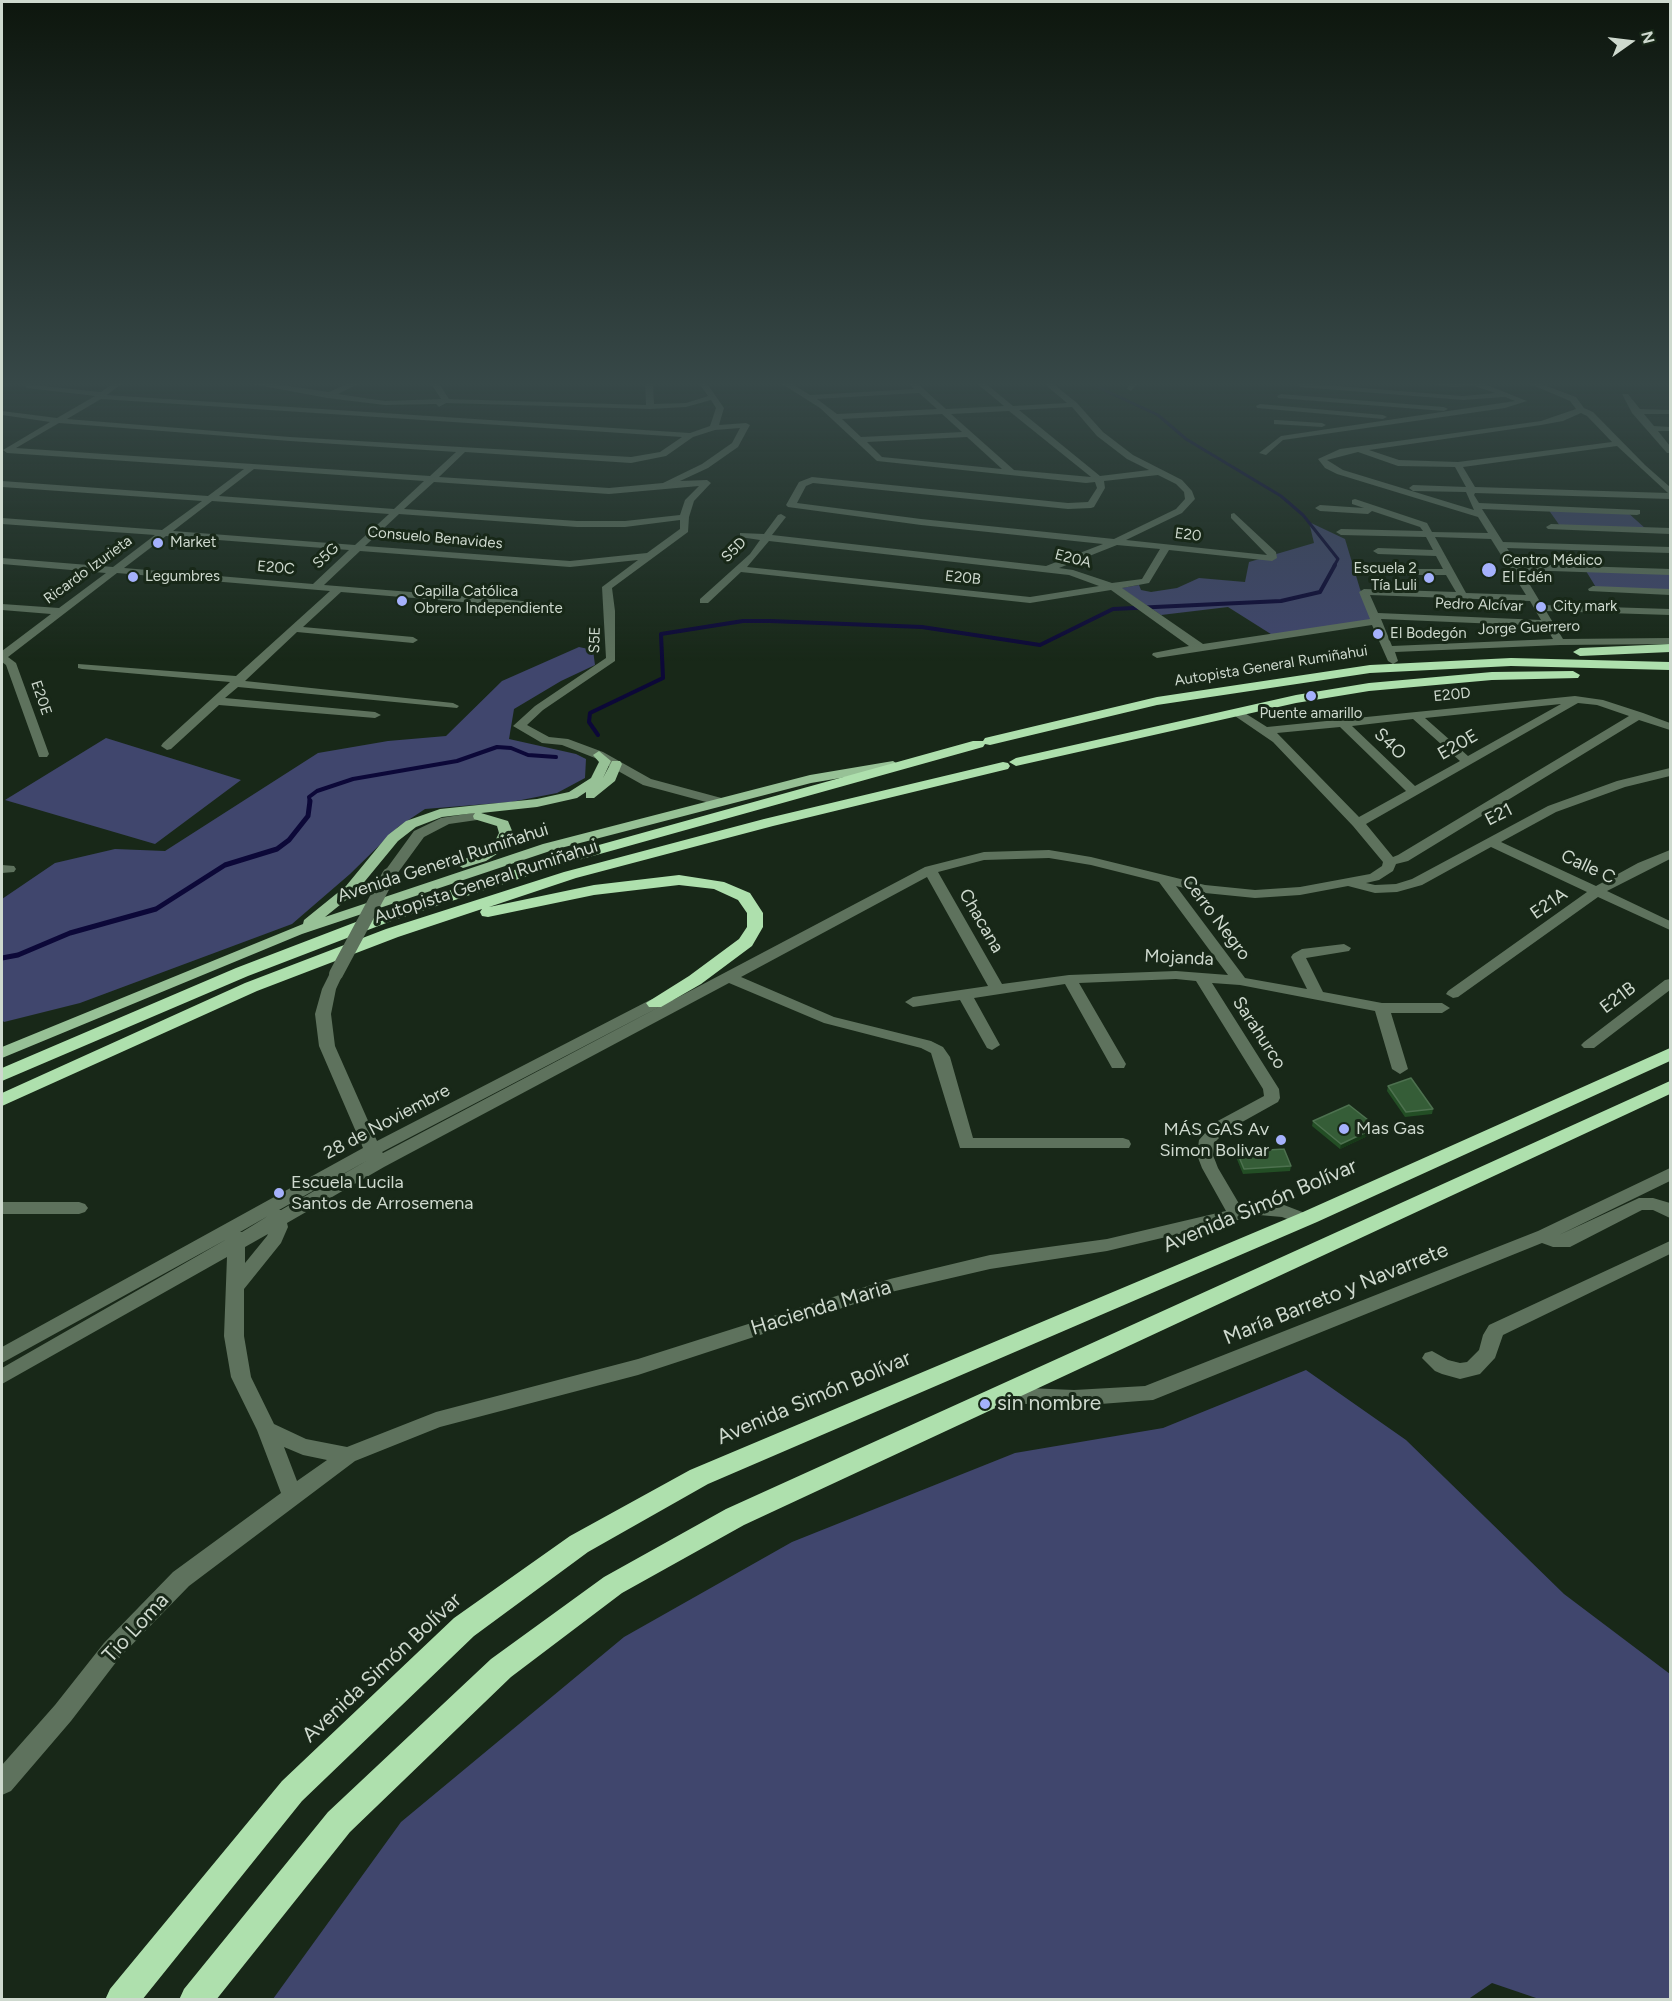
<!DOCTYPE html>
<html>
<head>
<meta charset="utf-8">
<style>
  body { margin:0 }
  #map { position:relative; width:1672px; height:2001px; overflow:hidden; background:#182818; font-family:Figtree,sans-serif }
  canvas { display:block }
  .frame { position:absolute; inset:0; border:3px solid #ced9ce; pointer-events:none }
  .north { position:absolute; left:1600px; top:12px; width:60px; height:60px; -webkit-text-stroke:4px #182818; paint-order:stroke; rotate:76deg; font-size:16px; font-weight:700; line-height:24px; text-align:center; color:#ced9ce }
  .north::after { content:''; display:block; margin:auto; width:21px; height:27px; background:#ced9ce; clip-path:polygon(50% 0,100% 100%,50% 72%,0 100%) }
</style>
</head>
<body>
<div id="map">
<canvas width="1672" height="2001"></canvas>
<div class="frame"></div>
<div class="north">N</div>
</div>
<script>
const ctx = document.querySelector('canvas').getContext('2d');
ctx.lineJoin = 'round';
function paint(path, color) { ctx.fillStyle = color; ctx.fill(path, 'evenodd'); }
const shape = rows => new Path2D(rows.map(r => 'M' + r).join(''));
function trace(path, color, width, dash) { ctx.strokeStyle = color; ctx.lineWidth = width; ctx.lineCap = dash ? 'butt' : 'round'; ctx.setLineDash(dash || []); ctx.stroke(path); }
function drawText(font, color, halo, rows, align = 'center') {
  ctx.font = font + ' Figtree,sans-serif'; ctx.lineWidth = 6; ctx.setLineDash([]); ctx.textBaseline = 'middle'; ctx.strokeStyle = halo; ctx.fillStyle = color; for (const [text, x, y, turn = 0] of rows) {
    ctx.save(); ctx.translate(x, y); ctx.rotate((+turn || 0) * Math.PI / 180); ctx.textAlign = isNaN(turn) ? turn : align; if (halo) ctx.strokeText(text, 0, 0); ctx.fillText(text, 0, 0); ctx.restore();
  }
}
paint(shape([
  [1548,509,1626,511,1646,529,1560,526],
  [1309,522,1345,539,1360,589,1375,621,1274,636,1228,607,1161,615,1121,588,1139,585,1141,590,1151,592,1177,588,1199,578,1245,582,1249,562,1314,543],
  [1586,571,1670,574,1670,591,1597,589],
  [579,647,593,650,595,665,561,681,514,709,509,739,576,754,586,759,585,778,557,793,511,802,425,809,398,827,350,874,292,924,80,1003,4,1022,2,1020,2,899,55,863,115,849,165,851,318,753,388,741,446,736,502,681],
  [106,738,241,780,155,844,5,800],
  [1306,1370,1406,1440,1564,1594,1670,1674,1670,1999,1539,1999,1492,1983,1467,2000,273,1999,401,1822,624,1637,792,1542,1015,1453,1163,1428]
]), '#40466d');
trace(shape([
  [1087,382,1158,415,1186,439,1281,496,1303,515,1338,559,1334,566]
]), '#0c0838', 3);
trace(shape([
  [598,735,589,722,590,713,663,678,661,634,743,621,770,621,922,627,1040,645,1113,609,1281,601,1320,592,1335,565],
  [310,803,309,797,317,791,353,779,457,761,497,747,511,748,528,755,556,757]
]), '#0c0838', 4);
trace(shape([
  [2,958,18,955,70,933,156,909,225,865,277,849,289,840,308,816,310,801]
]), '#0c0838', 5);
paint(shape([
  [115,382,124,382,107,395,690,433,710,426,716,408,711,400,686,407,650,409,446,403,439,407,436,404,385,405,327,398,241,382,262,382,329,392,351,382,362,382,338,394,385,401,441,399,430,382,438,382,449,399,646,405,645,382,653,382,654,404,686,403,708,396,698,382,706,382,724,408,719,425,746,423,750,425,738,447,708,468,680,481,707,480,711,483,694,501,689,517,688,532,612,588,615,611,615,661,543,710,527,725,549,737,568,739,603,752,651,779,725,799,727,802,721,806,643,785,595,758,562,745,542,743,513,726,535,706,606,658,602,587,638,560,570,567,360,551,324,585,547,603,552,606,547,609,341,592,303,627,413,637,418,640,413,643,297,632,245,681,453,703,459,706,457,708,238,687,225,698,375,712,381,715,375,718,219,705,171,749,167,750,161,746,163,743,230,682,82,669,78,668,78,664,236,676,330,591,117,573,8,657,16,663,49,754,47,757,39,757,6,665,2,662,2,651,51,614,2,610,2,604,59,608,106,573,2,564,2,558,113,567,155,535,2,524,2,518,162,530,202,501,2,487,2,481,208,496,244,469,7,453,3,450,50,422,2,415,2,411,57,418,95,396,27,388,24,384,101,392,115,382],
  [101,399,682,437,660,452,631,457,290,437,67,419,101,399],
  [59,423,290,441,456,452,430,476,16,448,59,423],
  [740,428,732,443,702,464,663,483,609,488,439,477,465,452,631,463,666,456,693,437,715,430,740,428],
  [254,469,424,481,394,509,219,496,254,469],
  [434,482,609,494,699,486,685,500,680,515,625,521,577,521,404,509,434,482],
  [212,501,389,514,355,545,173,531,212,501],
  [399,514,577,527,625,527,680,520,680,529,647,553,570,561,365,546,399,514],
  [166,536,349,550,313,584,124,568,166,536],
  [779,382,789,382,810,395,914,389,907,382,916,382,946,409,1004,406,975,382,984,382,1013,406,1067,403,1042,382,1051,382,1077,403,1103,432,1133,455,1182,480,1192,491,1195,499,1182,513,1126,540,1267,555,1231,518,1231,514,1234,513,1276,552,1277,558,1272,561,1169,550,1149,583,1122,588,1203,644,1370,619,1359,592,1364,589,1456,592,1446,575,1364,575,1359,572,1364,569,1443,569,1436,556,1378,554,1373,551,1378,548,1433,550,1426,537,1341,535,1336,532,1341,529,1423,531,1420,527,1372,511,1368,514,1320,511,1315,508,1320,505,1364,508,1352,504,1352,500,1355,499,1427,523,1432,532,1488,533,1478,517,1337,474,1325,468,1318,459,1340,449,1541,421,1576,409,1570,401,1525,382,1536,382,1576,397,1584,408,1593,412,1645,465,1670,487,1670,499,1475,493,1474,495,1479,503,1640,510,1640,514,1637,515,1482,509,1503,542,1670,547,1670,553,1507,548,1517,564,1670,569,1670,575,1521,570,1542,605,1670,609,1670,615,1546,611,1563,639,1670,638,1670,644,1560,645,1395,652,1398,661,1393,664,1388,661,1372,625,1157,658,1152,655,1153,653,1189,646,1111,590,1030,603,741,572,708,603,700,603,700,599,750,554,760,540,740,537,740,533,764,534,778,515,781,514,786,517,772,535,1046,566,1103,544,921,525,788,507,786,505,799,482,812,477,1068,503,1088,502,1097,488,1095,482,1086,483,877,461,820,408,779,382],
  [919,393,937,409,837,414,817,399,919,393],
  [1072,407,1097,436,1127,459,1149,470,1100,476,1019,410,1072,407],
  [1009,411,1091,477,1014,470,951,414,1009,411],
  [1581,413,1587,416,1612,442,1458,462,1399,460,1369,450,1541,425,1563,421,1581,413],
  [942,414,962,432,861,437,842,419,942,414],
  [967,437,1002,469,882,457,867,442,967,437],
  [1617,446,1668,493,1475,487,1463,467,1617,446],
  [1358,452,1398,466,1455,467,1466,487,1413,485,1409,488,1413,491,1466,492,1474,510,1343,470,1327,460,1358,452],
  [1158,475,1176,484,1184,492,1185,499,1176,509,1114,539,921,519,797,503,806,486,813,483,1068,509,1091,508,1094,507,1105,488,1104,481,1158,475],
  [1435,537,1491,539,1526,595,1466,593,1435,537],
  [769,541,1069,575,1099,586,1030,597,747,567,769,541],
  [1117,545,1160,549,1142,579,1112,583,1073,570,1059,568,1117,545],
  [1370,595,1530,601,1541,620,1378,613,1370,595],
  [1381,619,1545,626,1553,639,1392,646,1381,619],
  [1131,382,1139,382,1131,391,1127,389,1131,382],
  [1414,382,1490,382,1487,385,1527,401,1505,408,1283,440,1266,455,1259,453,1281,436,1515,401,1505,397,1463,400,1300,387,1296,385,1300,383,1463,396,1495,393,1475,386,1452,387,1414,382],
  [1281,394,1444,407,1448,409,1444,411,1278,398,1277,396,1281,394],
  [1622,394,1628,394,1640,409,1670,410,1670,414,1644,414,1654,426,1670,427,1670,431,1658,431,1670,446,1670,453,1667,453,1632,413,1622,394],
  [1260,404,1383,415,1387,417,1383,419,1257,408,1256,406,1260,404],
  [1277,420,1322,423,1326,425,1322,427,1274,424,1274,420,1277,420],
  [1551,524,1670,528,1670,534,1548,529,1546,527,1551,524],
  [1593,586,1670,589,1670,595,1589,591,1588,589,1593,586],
  [1575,696,1603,700,1643,713,1670,723,1670,730,1639,720,1408,861,1396,864,1393,871,1379,880,1366,883,1375,885,1396,884,1412,879,1548,806,1617,781,1670,768,1670,776,1625,787,1556,812,1501,842,1596,886,1638,863,1670,850,1670,859,1607,891,1670,921,1670,930,1598,897,1458,997,1453,998,1446,994,1448,991,1587,892,1491,847,1422,885,1397,892,1375,893,1348,886,1300,895,1255,898,1205,893,1176,886,1245,978,1307,989,1291,957,1293,954,1302,949,1344,944,1351,948,1349,951,1306,958,1323,992,1382,1003,1442,1003,1450,1008,1442,1013,1391,1013,1408,1069,1400,1074,1392,1069,1375,1011,1240,985,1212,983,1279,1089,1280,1098,1278,1102,1226,1131,1215,1142,1213,1155,1218,1168,1241,1207,1259,1203,1284,1205,1310,1215,1313,1219,1310,1223,1304,1225,1282,1217,1259,1215,1107,1251,990,1269,891,1292,638,1375,440,1427,355,1461,189,1586,120,1657,71,1721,11,1791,2,1795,2,1765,55,1705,104,1643,173,1572,281,1493,257,1430,231,1377,224,1336,227,1257,2,1384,2,1368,227,1239,2,1363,2,1347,363,1148,319,1046,315,1014,322,989,331,971,341,971,343,974,336,989,331,1014,335,1046,377,1141,650,1000,666,995,673,1000,925,867,984,852,1049,850,1091,857,1205,885,1255,890,1300,887,1370,874,1382,866,1383,862,1353,826,1273,742,1232,714,1232,710,1240,710,1267,727,1575,696],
  [1578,703,1597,705,1629,716,1398,855,1393,857,1366,824,1578,703],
  [1561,704,1468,756,1425,718,1561,704],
  [1413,719,1460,761,1415,786,1352,726,1413,719],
  [1340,727,1406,791,1359,817,1277,733,1340,727],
  [1049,858,1091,865,1159,882,1228,975,1176,971,1069,975,1002,984,938,872,984,860,1049,858],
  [927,877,988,986,913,997,905,1002,913,1007,960,1000,987,1048,992,1050,1000,1045,974,998,1065,984,1112,1068,1124,1068,1126,1064,1079,983,1176,979,1196,981,1263,1089,1264,1096,1214,1123,1199,1140,1197,1155,1202,1168,1226,1211,1107,1239,990,1255,890,1279,638,1359,436,1412,347,1447,306,1439,274,1424,251,1377,244,1336,244,1289,281,1243,288,1227,287,1223,384,1167,729,983,824,1023,921,1048,931,1053,960,1148,1129,1148,1131,1144,1129,1140,1123,1138,973,1138,950,1057,943,1047,931,1041,834,1017,741,977,927,877],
  [663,1005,383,1153,382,1152,663,1005],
  [368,1160,281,1210,279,1210,368,1160],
  [268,1216,242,1232,240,1232,268,1216],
  [268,1234,267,1236,245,1263,245,1247,268,1234],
  [284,1447,303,1455,327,1460,297,1481,284,1447],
  [479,812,485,816,484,819,449,824,424,837,394,878,384,878,382,875,414,831,441,818,479,812],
  [2,865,14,866,16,869,14,872,2,873,2,865],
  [1670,979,1670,990,1594,1048,1584,1048,1581,1045,1584,1042,1665,980,1670,979],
  [1670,1168,1670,1181,1559,1235,1639,1198,1653,1198,1670,1203,1670,1218,1653,1210,1642,1210,1570,1247,1553,1247,1542,1243,1153,1400,1074,1406,1004,1403,997,1401,994,1395,997,1389,1004,1387,1074,1390,1145,1386,1538,1231,1670,1168],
  [2,1202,79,1202,85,1204,88,1208,85,1212,79,1214,2,1214,2,1202],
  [1670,1241,1670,1254,1503,1335,1495,1358,1480,1374,1460,1379,1442,1374,1435,1371,1422,1358,1425,1353,1432,1351,1448,1360,1460,1363,1467,1362,1479,1350,1483,1335,1489,1325,1670,1241]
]), '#5e725d');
paint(shape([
  [599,751,611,761,603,778,612,761,620,761,622,764,615,781,594,798,586,798,586,792,577,798,537,807,481,813,508,821,513,833,503,850,486,861,463,868,456,864,458,861,476,855,493,845,499,833,497,826,474,819,473,816,475,813,442,817,416,827,398,841,356,892,325,917,543,844,810,775,893,761,899,765,893,769,811,783,553,850,302,934,2,1058,2,1047,303,924,304,920,346,886,388,835,406,821,440,809,537,799,569,792,591,778,599,762,593,755,599,751]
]), '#97c196');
paint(shape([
  [1670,644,1670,652,1580,656,1573,652,1580,648,1670,644],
  [1511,658,1670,662,1670,670,1511,666,1370,673,1157,705,990,745,985,744,983,747,564,864,394,920,248,976,2,1081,2,1068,236,968,382,912,552,858,973,741,983,741,985,738,1157,697,1370,665,1511,658],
  [1573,671,1580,675,1578,678,1492,680,1369,691,1296,703,1016,766,1009,762,1016,758,1296,695,1369,683,1492,672,1573,671],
  [1003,762,1008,763,1010,766,1008,769,773,826,576,878,489,907,594,885,679,875,724,882,750,893,763,913,763,927,752,946,701,984,661,1007,649,1007,646,1003,689,976,739,939,747,927,747,913,738,900,714,889,679,885,594,895,488,917,482,916,480,912,482,909,398,937,257,991,2,1106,2,1093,245,983,386,929,564,872,764,819,1003,762],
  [1670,1048,1670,1061,1317,1222,708,1484,588,1552,474,1636,302,1801,142,2000,105,2000,110,1989,282,1781,454,1618,570,1536,690,1470,1303,1212,1670,1048],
  [1670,1081,1670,1094,744,1525,622,1593,511,1677,350,1832,216,2000,179,2000,184,1989,328,1812,491,1659,604,1577,726,1509,1670,1081]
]), '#aee0ad');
trace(shape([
  [336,974,389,875]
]), '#5e725d', 14);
paint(shape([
  [1388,1086,1433,1109,1432,1114,1405,1117,1387,1091],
  [1313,1121,1377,1127,1376,1132,1340,1149,1312,1126],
  [1237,1152,1291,1166,1290,1171,1243,1174,1236,1157]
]), '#234e25');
paint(shape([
  [1377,1127,1376,1132,1340,1149,1341,1144]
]), '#173918');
const building = shape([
  [1411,1078,1433,1109,1406,1112,1388,1086,1411,1078],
  [1349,1105,1377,1127,1341,1144,1313,1121,1349,1105],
  [1284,1149,1291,1166,1244,1169,1237,1152,1284,1149]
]);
paint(building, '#355d37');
trace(building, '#4d714f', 1.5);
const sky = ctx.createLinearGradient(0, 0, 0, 662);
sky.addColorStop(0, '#0d160d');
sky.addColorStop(0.58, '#374848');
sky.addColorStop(1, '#37484800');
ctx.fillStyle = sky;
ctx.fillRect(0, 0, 1672, 662);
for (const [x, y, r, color] of [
  [158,543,6,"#a5b1fc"],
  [1489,570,8,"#a5b1fc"],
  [133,577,6,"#a5b1fc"],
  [1429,578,6,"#a5b1fc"],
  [402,601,6,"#a5b1fc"],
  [1541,607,6,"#a5b1fc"],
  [1378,634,6,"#a5b1fc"],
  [1311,696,6,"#a5b1fc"],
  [1344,1129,6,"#a5b1fc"],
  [1281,1140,6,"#a5b1fc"],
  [279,1193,6,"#a5b1fc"],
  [985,1404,6,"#a5b1fc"]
]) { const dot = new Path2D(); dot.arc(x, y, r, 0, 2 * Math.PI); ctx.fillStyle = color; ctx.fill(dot); trace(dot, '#182818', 2); }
drawText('15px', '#ced9ce', '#182818', [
  ["E20",1188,535,7],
  ["Consuelo Benavides",435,538,5],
  ["S5D",734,550,-45],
  ["S5G",326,556,-43],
  ["E20A",1073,559,14],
  ["E20C",276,568,5],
  ["Ricardo Izurieta",88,570,-36],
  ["E20B",963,578,6],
  ["Pedro Alcívar",1479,605,2],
  ["Jorge Guerrero",1529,628,-2],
  ["S5E",595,640,-88],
  ["Autopista General Rumiñahui",1271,666,-9],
  ["E20D",1452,695,-6],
  ["E20E",41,698,71]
]);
drawText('15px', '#ced9ce', '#182818', [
  ["Market",170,543],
  ["Centro Médico",1502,561],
  ["El Edén",1502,578],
  ["Escuela 2",1417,569,"right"],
  ["Tía Luli",1417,586,"right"],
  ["Legumbres",145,577],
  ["Capilla Católica",414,592],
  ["Obrero Independiente",414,609],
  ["City mark",1553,607],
  ["El Bodegón",1390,634],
  ["Puente amarillo",1311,714,"center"]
], 'left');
drawText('18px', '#ced9ce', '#182818', [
  ["S4O",1390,744,44],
  ["E20E",1458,745,-30],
  ["E21",1499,815,-27],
  ["Avenida General Rumiñahui",443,863,-18],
  ["Calle C",1588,867,25],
  ["Autopista General Rumiñahui",486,882,-18],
  ["E21A",1549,904,-35],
  ["Cerro Negro",1216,918,53],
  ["Chacana",981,921,60],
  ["Mojanda",1179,958,3],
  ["E21B",1618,998,-37],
  ["Sarahurco",1259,1033,57],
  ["28 de Noviembre",387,1122,-28]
]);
drawText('18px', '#ced9ce', '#182818', [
  ["Mas Gas",1356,1129],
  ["MÁS GAS Av",1269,1130,"right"],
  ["Simon Bolivar",1269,1151,"right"],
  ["Escuela Lucila",291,1183],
  ["Santos de Arrosemena",291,1204]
], 'left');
drawText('21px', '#ced9ce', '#182818', [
  ["Avenida Simón Bolívar",1260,1206,-23],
  ["María Barreto y Navarrete",1336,1294,-22],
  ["Hacienda Maria",821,1308,-17],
  ["Avenida Simón Bolívar",814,1398,-23],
  ["Tio Loma",136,1628,-47],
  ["Avenida Simón Bolívar",382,1668,-43]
]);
drawText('21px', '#ced9ce', '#182818', [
  ["sin nombre",997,1404]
], 'left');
</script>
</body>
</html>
